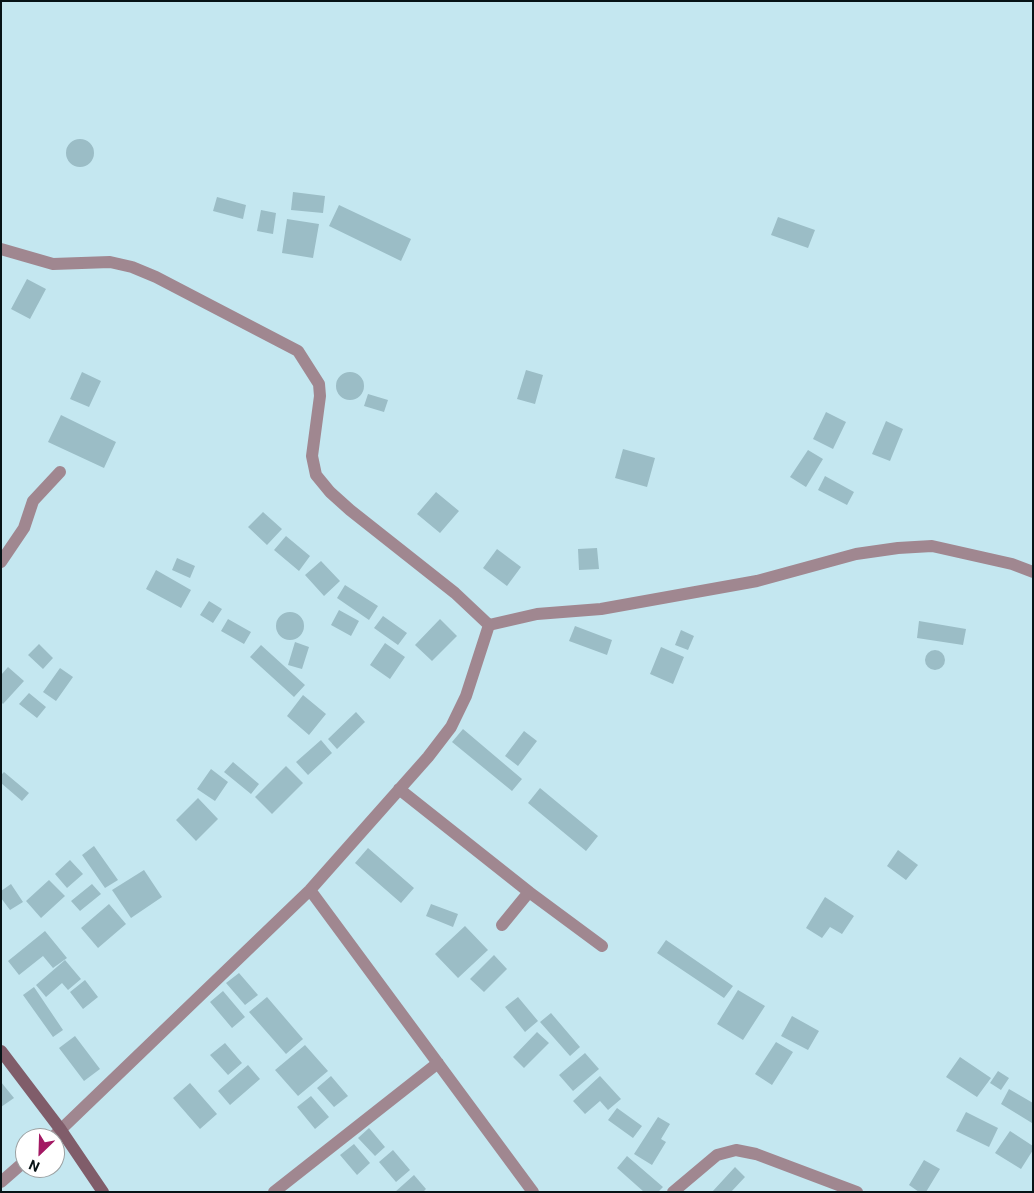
<!DOCTYPE html>
<html>
<head>
<meta charset="utf-8">
<style>
  body { margin:0 }
  #map { position:relative; width:1034px; height:1193px; overflow:hidden; background:#c4e7f0; font-family:Roboto,sans-serif }
  canvas { display:block }
  .frame { position:absolute; inset:0; border:2px solid #071316; pointer-events:none }
  .north { position:absolute; left:15px; top:1128px; width:50px; height:50px; box-sizing:border-box; background:#fff; border:1px solid #9ca1a2; border-radius:50%; rotate:204deg; font-size:14px; font-weight:700; line-height:20px; text-align:center; color:#071316 }
  .north::after { content:''; display:block; margin:auto; width:18px; height:22px; background:#a31963; clip-path:polygon(50% 0,100% 100%,50% 72%,0 100%) }
</style>
</head>
<body>
<div id="map">
<canvas width="1034" height="1193"></canvas>
<div class="frame"></div>
<div class="north">N</div>
</div>
<script>
const ctx = document.querySelector('canvas').getContext('2d');
ctx.lineJoin = 'round';
function paint(path, color) { ctx.fillStyle = color; ctx.fill(path, 'evenodd'); }
const shape = rows => new Path2D(rows.map(r => 'M' + r).join(''));
function trace(path, color, width, dash) { ctx.strokeStyle = color; ctx.lineWidth = width; ctx.lineCap = dash ? 'butt' : 'round'; ctx.setLineDash(dash || []); ctx.stroke(path); }
paint(shape([
  '66 153a14 14 0 1 1 28 0a14 14 0 1 1-28 0Z',
  [293,192,325,196,323,213,291,210],
  [217,197,246,205,243,219,213,211],
  [339,205,411,239,401,261,329,226],
  [261,210,276,213,273,234,257,231],
  [778,217,815,230,808,248,771,235],
  [287,219,319,224,313,258,282,253],
  [27,279,46,289,30,319,11,309],
  [526,370,543,375,535,404,517,399],
  '336 386a14 14 0 1 1 28 0a14 14 0 1 1-28 0Z',
  [82,372,101,381,89,407,70,399],
  [368,394,388,400,384,412,364,406],
  [826,412,846,422,833,449,813,439],
  [61,415,116,442,104,468,48,442],
  [886,421,903,429,890,461,872,454],
  [623,449,655,458,647,487,615,478],
  [808,450,823,459,806,487,790,477],
  [825,476,854,492,847,505,818,490],
  [436,492,459,511,440,533,417,514],
  [263,512,282,529,267,545,248,527],
  [286,536,310,556,299,571,274,550],
  [597,548,599,569,579,570,578,549],
  [497,549,521,567,507,586,483,568],
  [177,558,195,566,190,578,172,570],
  [321,561,340,581,324,596,305,575],
  [156,570,191,590,181,608,146,589],
  [345,585,378,606,369,620,337,598],
  [209,601,222,609,213,623,200,615],
  [339,610,359,621,351,636,331,625],
  '276 626a14 14 0 1 1 28 0a14 14 0 1 1-28 0Z',
  [383,616,407,633,398,645,374,628],
  [228,619,251,632,244,644,221,631],
  [440,619,457,636,432,661,415,645],
  [919,621,966,629,963,645,917,638],
  [575,626,612,640,607,655,569,641],
  [681,630,694,636,688,650,675,645],
  [295,642,309,647,302,669,288,665],
  [385,643,405,657,390,679,370,665],
  [39,644,53,658,43,669,28,655],
  [261,645,305,685,294,697,250,657],
  [661,647,684,657,673,684,650,674],
  '925 660a10 10 0 1 1 20 0a10 10 0 1 1-20 0Z',
  [8,667,24,681,3,704,1,702,1,675],
  [60,668,73,677,56,701,43,692],
  [29,693,46,707,37,718,19,704],
  [303,695,326,714,309,735,287,716],
  [356,712,365,722,337,749,328,739],
  [463,729,522,779,512,791,452,742],
  [524,731,537,741,518,766,505,756],
  [321,740,332,753,308,775,296,762],
  [233,762,259,784,251,794,224,772],
  [286,766,303,783,272,814,255,797],
  [211,769,228,782,215,801,197,789],
  [4,772,29,793,22,801,1,783,1,775],
  [540,788,598,836,586,851,528,803],
  [198,798,218,819,196,841,176,820],
  [94,846,118,880,105,888,82,855],
  [368,848,414,888,401,903,355,863],
  [898,850,918,865,906,880,887,866],
  [70,860,83,874,67,888,55,874],
  [144,870,162,897,131,918,112,890],
  [49,880,65,896,41,918,26,901],
  [11,884,23,902,10,910,1,898,1,891],
  [92,884,101,894,80,911,71,901],
  [825,897,854,916,842,934,830,927,822,938,806,928],
  [109,904,126,924,98,948,81,928],
  [431,904,458,914,453,927,426,916],
  [465,926,488,950,458,978,435,954],
  [45,931,67,958,53,968,43,956,19,975,8,961],
  [666,940,733,986,724,998,657,953],
  [494,955,507,969,484,992,470,979],
  [65,960,81,979,68,990,62,983,46,997,36,985],
  [239,973,258,995,245,1005,226,983],
  [85,980,98,997,83,1009,70,992],
  [34,987,63,1030,53,1037,23,995],
  [738,990,765,1006,743,1040,717,1024],
  [223,991,245,1017,232,1028,210,1002],
  [267,997,303,1039,286,1054,249,1012],
  [518,997,538,1021,525,1032,505,1007],
  [551,1013,580,1047,570,1056,540,1022],
  [792,1016,819,1031,808,1050,781,1036],
  [537,1032,549,1043,524,1068,513,1057],
  [75,1036,100,1069,84,1081,59,1048],
  [776,1042,793,1052,772,1085,755,1074],
  [225,1043,242,1063,228,1075,210,1055],
  [305,1045,328,1071,298,1096,275,1070],
  [585,1053,599,1069,573,1091,559,1075],
  [960,1057,991,1078,977,1097,946,1077],
  [248,1065,260,1079,230,1105,218,1091],
  [998,1071,1009,1078,1001,1090,990,1083],
  [331,1076,348,1096,334,1107,317,1088],
  [600,1076,621,1099,608,1110,600,1101,585,1114,573,1101],
  [1,1082,14,1098,1,1107],
  [190,1083,217,1114,200,1129,173,1098],
  [1009,1089,1033,1103,1032,1123,1001,1104],
  [311,1096,329,1117,315,1129,297,1107],
  [617,1108,642,1126,633,1138,608,1120],
  [966,1112,998,1128,989,1147,956,1131],
  [658,1117,670,1124,661,1139,666,1142,652,1165,634,1154],
  [369,1128,385,1147,375,1156,358,1138],
  [1010,1131,1033,1146,1033,1150,1021,1169,995,1153],
  [354,1144,370,1163,357,1175,340,1155],
  [393,1150,410,1170,396,1182,379,1162],
  [627,1156,663,1187,658,1192,644,1192,617,1168],
  [924,1160,940,1169,926,1192,919,1192,909,1185],
  [735,1167,745,1177,731,1192,712,1192],
  [414,1175,426,1189,423,1192,395,1192]
]), '#9bbdc6');
trace(shape([
  [1,249,53,264,110,262,132,267,156,277,298,351,319,384,320,396,312,456,316,475,330,492,350,510,455,593,489,625,537,614,601,609,757,581,856,554,898,548,932,546,1012,564,1033,572],
  [1,562,24,528,33,501,60,472],
  [399,789,529,892,602,946],
  [310,890,533,1192],
  [502,925,529,892],
  [52,1138,310,890,428,757,451,727,466,696,489,625],
  [1,1182,25,1161],
  [274,1192,438,1063],
  [673,1192,717,1155,736,1150,756,1154,857,1192]
]), '#a08790', 12);
trace(shape([
  [1,1051,61,1130,103,1192]
]), '#805d6a', 12);
</script>
</body>
</html>
